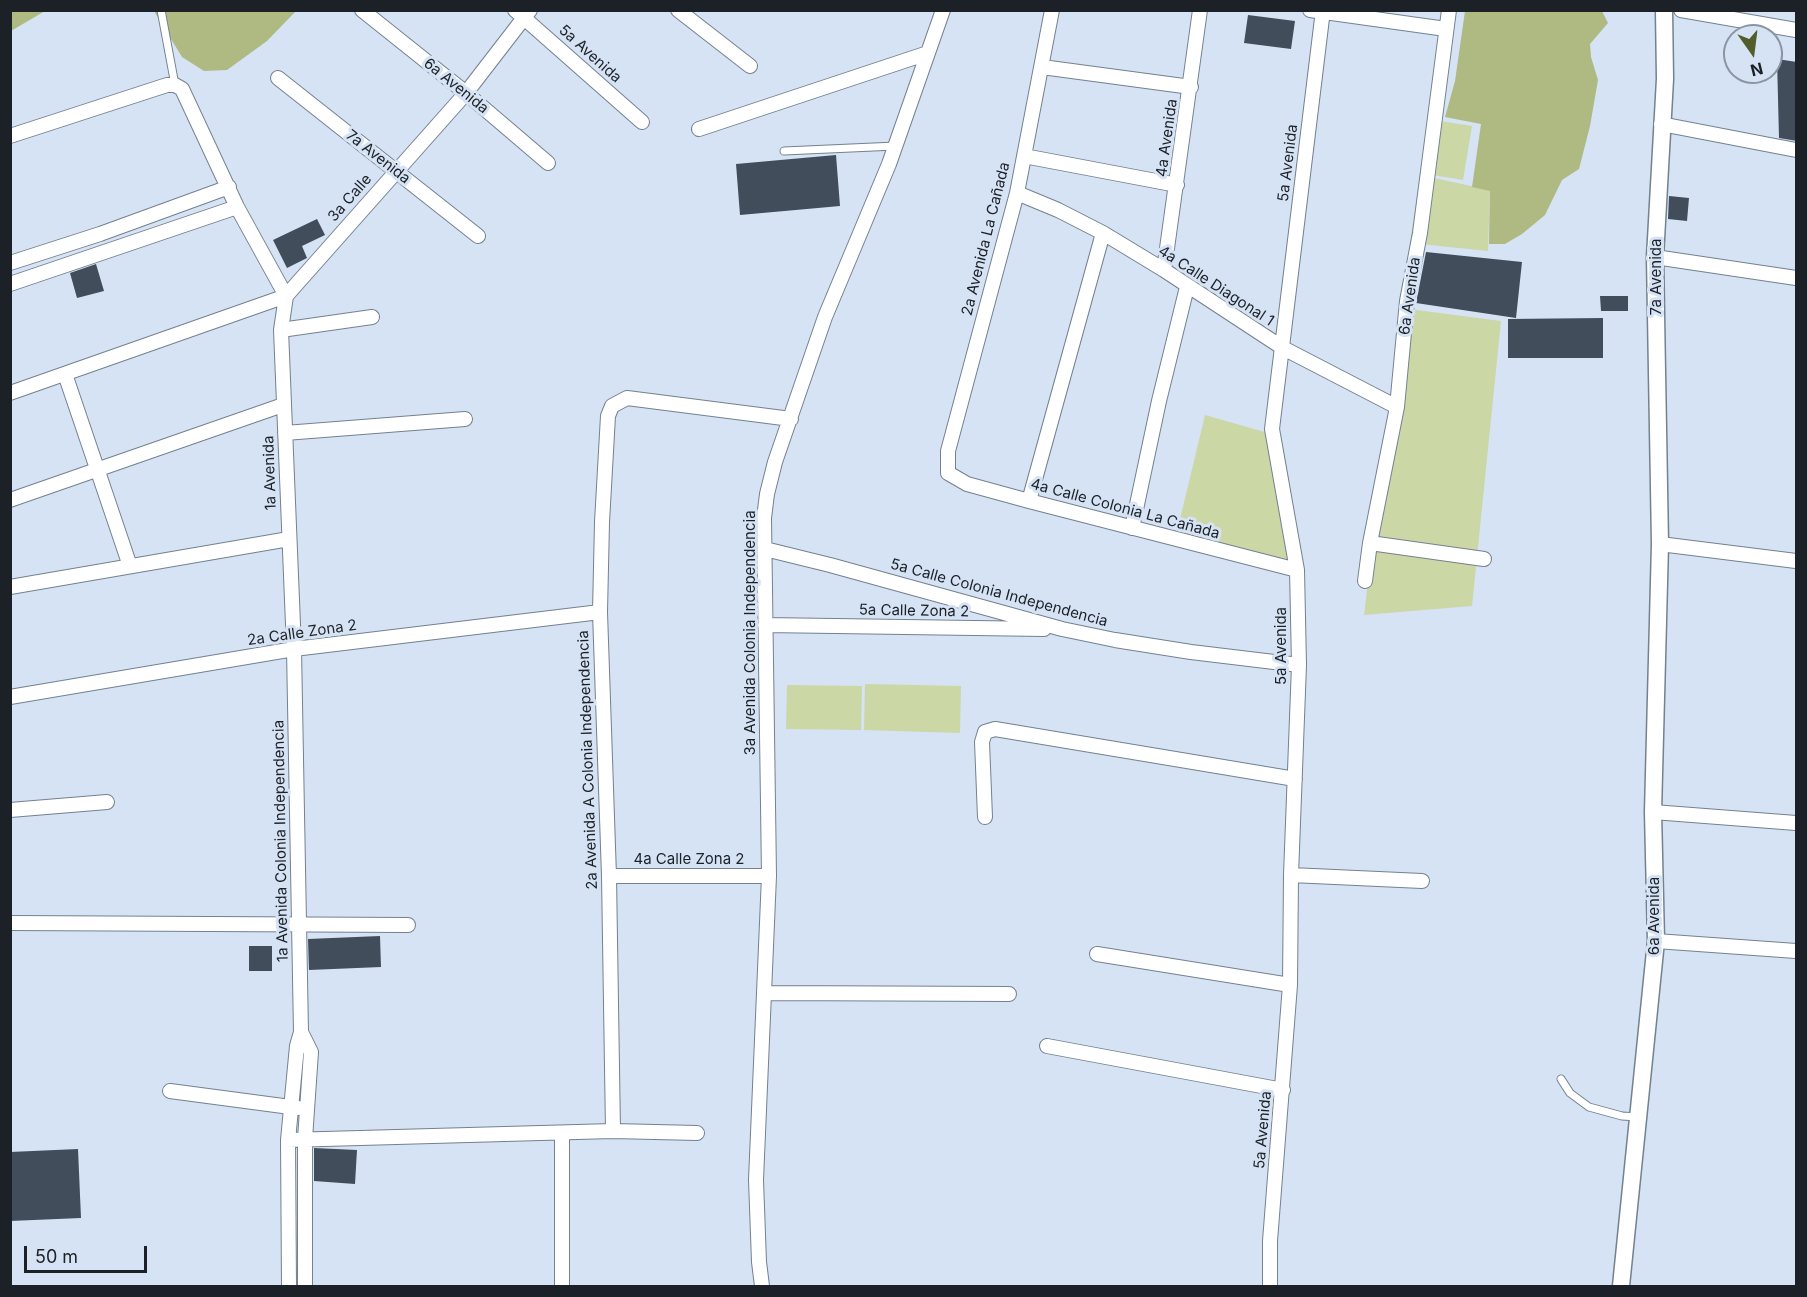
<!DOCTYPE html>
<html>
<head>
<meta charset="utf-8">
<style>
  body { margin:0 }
  #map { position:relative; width:1807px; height:1297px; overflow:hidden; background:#d5e3f4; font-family:Inter,sans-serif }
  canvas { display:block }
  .frame { position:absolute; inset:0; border:12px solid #1c2127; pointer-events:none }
  .north { position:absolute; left:1723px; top:24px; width:60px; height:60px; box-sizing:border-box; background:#d5e3f4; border:2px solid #8b95a2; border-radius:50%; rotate:166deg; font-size:16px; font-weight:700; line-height:24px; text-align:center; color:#1c2127 }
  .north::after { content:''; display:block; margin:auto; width:21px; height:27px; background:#535c2b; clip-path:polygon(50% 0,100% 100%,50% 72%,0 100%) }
  .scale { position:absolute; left:24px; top:1246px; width:123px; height:27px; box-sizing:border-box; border:3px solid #1c2127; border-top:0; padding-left:8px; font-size:18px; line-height:21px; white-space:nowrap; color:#1c2127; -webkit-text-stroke:4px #d5e3f4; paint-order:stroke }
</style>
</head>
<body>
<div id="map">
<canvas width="1807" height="1297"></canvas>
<div class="frame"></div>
<div class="north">N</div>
<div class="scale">50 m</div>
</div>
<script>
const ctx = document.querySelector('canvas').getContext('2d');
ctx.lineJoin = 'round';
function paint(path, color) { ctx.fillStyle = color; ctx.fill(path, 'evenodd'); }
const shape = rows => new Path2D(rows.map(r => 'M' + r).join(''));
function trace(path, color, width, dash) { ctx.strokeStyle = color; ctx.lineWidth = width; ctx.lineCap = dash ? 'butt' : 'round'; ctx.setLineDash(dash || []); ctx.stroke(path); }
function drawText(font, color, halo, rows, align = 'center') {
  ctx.font = font + ' Inter,sans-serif'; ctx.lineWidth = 6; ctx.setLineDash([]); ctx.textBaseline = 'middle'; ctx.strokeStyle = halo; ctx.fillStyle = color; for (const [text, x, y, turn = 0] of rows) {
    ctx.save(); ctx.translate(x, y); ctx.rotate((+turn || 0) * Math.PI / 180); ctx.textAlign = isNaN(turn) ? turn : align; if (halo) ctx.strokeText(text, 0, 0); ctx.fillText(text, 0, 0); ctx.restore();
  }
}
paint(shape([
  [1440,121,1472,126,1463,180,1432,175],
  [1420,175,1490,190,1488,251,1410,243],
  [1401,308,1501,321,1472,606,1364,615],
  [1205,415,1268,433,1295,567,1176,536],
  [865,684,961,686,960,733,864,730],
  [787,685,862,686,861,730,786,729]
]), '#ccd7a6');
paint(shape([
  [11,10,45,10,45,11,11,31],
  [154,11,296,11,267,41,227,70,204,71,182,57],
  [1602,11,1608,23,1590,44,1591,57,1598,80,1590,126,1579,169,1562,180,1545,215,1522,234,1505,244,1489,244,1490,191,1472,187,1481,124,1445,117,1455,81,1465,11]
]), '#aeba82');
paint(shape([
  [1248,15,1295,21,1291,49,1244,43],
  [1777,59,1797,62,1797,141,1779,138],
  [836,155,840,206,740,215,736,164],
  [1669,196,1689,198,1687,221,1668,219],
  [317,219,325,235,302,246,307,258,287,268,273,240],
  [1426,252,1522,262,1516,318,1416,303],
  [96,264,104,291,77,298,70,273],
  [1600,296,1628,296,1628,311,1601,311],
  [1603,318,1603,358,1508,358,1508,319],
  [380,936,381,967,309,970,308,939],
  [249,946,272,946,272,971,249,971],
  [314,1148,357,1150,355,1184,314,1181],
  [78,1149,81,1218,10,1221,10,1152]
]), '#414d5a');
const service = shape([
  [161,10,175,85],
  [784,151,896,146],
  [1561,1079,1570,1093,1589,1107,1622,1116,1638,1117]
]);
const minor = shape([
  [362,10,466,93,548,163],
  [515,10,642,122],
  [678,10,750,66],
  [1052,10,1017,193,948,451,948,473,967,484,1029,501,1297,570],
  [1310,10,1446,29],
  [1681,10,1796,30],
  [1042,67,1191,87],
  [278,78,478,236],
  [1661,124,1796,150],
  [699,129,928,53],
  [10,136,167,85,175,85,182,89,237,207,286,296],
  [1024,156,1177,185],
  [1017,193,1058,210,1103,233,1164,270,1283,348,1397,407],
  [1655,257,1796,278],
  [10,263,100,234,229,187],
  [1164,270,1200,10],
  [10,284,237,207],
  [286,296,281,330,294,649,301,1032,297,1046,288,1140,289,1286],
  [281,330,372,317],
  [65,374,130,566],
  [10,393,286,296,466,93,530,10],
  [285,433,465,419],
  [10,500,283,405],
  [1029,501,1103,233],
  [1132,528,1159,401,1187,287],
  [1370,543,1484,559],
  [1660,544,1796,561],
  [765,549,830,565,1062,629,1115,640,1191,652,1299,665],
  [1365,581,1370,543,1397,407,1407,301,1420,233,1449,10],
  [10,587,289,539],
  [765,625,1044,629],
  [10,697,294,649,600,612],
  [10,810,107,802],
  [1653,812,1796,823],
  [985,817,982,742,985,732,995,729,1295,779],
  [1291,875,1422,881],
  [609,876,769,876],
  [10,923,408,925],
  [1656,941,1796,951],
  [1097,954,1290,985],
  [765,993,1009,994],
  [301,1032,311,1052,305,1139,305,1286],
  [1047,1046,1283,1090],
  [170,1091,298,1108],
  [613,1131,609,876,600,612,602,522,608,416,612,406,627,398,791,419],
  [288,1140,613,1131,697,1133],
  [562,1286,562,1133],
  [762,1286,759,1262,756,1180,769,876,764,518,767,494,775,462,825,317,889,164,943,10],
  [1270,1286,1270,1241,1290,985,1291,875,1299,665,1297,570,1272,429,1323,10]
]);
const tertiary = shape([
  [1621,1286,1656,941,1653,812,1660,544,1655,257,1665,79,1664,10]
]);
trace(service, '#74818f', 9);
trace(minor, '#74818f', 16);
trace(tertiary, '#74818f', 19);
trace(service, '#fff', 7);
trace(minor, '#fff', 14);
trace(tertiary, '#fff', 16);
drawText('15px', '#1c2127', '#d5e3f4', [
  ["5a Avenida",590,54,42],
  ["6a Avenida",456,86,39],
  ["4a Avenida",1167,138,-82],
  ["7a Avenida",378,157,38],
  ["5a Avenida",1288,163,-83],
  ["3a Calle",350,198,-49],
  ["2a Avenida La Cañada",986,239,-76],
  ["7a Avenida",1656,277,-90],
  ["4a Calle Diagonal 1",1216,286,33],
  ["6a Avenida",1410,296,-82],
  ["1a Avenida",270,473,-92],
  ["4a Calle Colonia La Cañada",1125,509,15],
  ["5a Calle Colonia Independencia",999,593,15],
  ["5a Calle Zona 2",914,611,1],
  ["2a Calle Zona 2",302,633,-8],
  ["3a Avenida Colonia Independencia",750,633,-90],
  ["5a Avenida",1281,646,-90],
  ["2a Avenida A Colonia Independencia",588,760,-92],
  ["1a Avenida Colonia Independencia",281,841,-91],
  ["4a Calle Zona 2",689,859],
  ["6a Avenida",1654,916,-90],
  ["5a Avenida",1263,1130,-85]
]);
</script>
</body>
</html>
